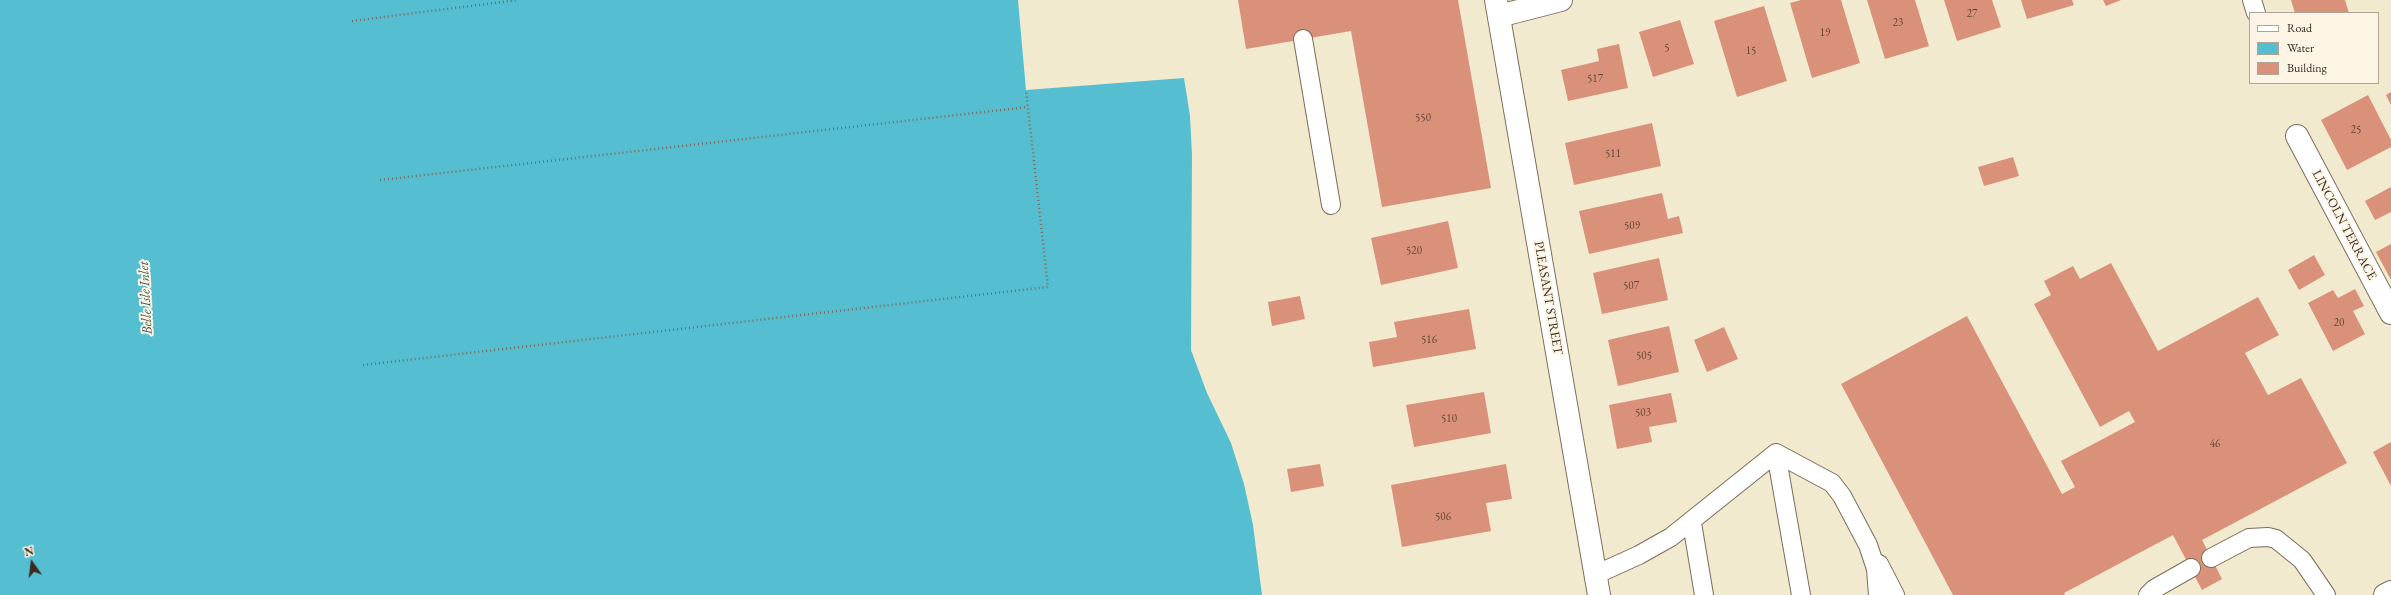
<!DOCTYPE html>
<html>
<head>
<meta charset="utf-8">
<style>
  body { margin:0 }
  #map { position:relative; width:2391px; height:595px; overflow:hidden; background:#f2eacf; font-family:"EB Garamond",serif }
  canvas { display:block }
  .legend { position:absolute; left:2249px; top:12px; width:130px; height:72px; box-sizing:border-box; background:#fcf5e5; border:1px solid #afa495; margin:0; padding:5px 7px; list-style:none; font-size:12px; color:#3b2a1e }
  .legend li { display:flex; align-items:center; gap:8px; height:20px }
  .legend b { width:20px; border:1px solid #afa495 }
  .north { position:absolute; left:12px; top:543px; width:40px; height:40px; -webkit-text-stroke:3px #fcf5e5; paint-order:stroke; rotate:346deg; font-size:11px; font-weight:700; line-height:16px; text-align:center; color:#3b2a1e }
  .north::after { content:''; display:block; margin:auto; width:14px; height:18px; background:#3b2a1e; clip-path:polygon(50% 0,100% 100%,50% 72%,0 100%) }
</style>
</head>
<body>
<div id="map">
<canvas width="2391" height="595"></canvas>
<ul class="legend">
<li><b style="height:5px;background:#fff"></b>Road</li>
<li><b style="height:11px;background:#55bfd1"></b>Water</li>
<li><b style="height:11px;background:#da917a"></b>Building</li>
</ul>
<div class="north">N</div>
</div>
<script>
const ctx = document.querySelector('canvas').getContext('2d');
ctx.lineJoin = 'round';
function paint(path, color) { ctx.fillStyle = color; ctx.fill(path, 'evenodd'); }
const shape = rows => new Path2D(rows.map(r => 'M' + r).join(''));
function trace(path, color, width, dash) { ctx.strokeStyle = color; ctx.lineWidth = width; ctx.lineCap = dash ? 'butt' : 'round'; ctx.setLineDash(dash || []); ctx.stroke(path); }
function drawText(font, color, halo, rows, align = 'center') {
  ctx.font = font + ' "EB Garamond",serif'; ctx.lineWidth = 4; ctx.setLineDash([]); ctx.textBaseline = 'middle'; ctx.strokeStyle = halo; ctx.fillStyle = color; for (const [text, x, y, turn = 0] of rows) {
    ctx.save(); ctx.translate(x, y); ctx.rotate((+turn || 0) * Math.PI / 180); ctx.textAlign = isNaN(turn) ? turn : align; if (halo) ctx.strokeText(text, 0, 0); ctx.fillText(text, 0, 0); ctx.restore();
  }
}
paint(shape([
  [0,0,1018,0,1026,90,1184,78,1190,116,1192,155,1191,350,1207,393,1231,443,1244,484,1253,525,1262,595,0,595]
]), '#55bfd1');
paint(shape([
  [1238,0,1458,0,1491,188,1382,207,1351,31,1246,49],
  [1801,0,1841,0,1860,63,1812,78,1790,3],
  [1867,0,1915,0,1929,46,1885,59],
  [1944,0,1992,0,2001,27,1957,41],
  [2021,0,2072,0,2074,5,2027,19],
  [2103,0,2121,0,2106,6],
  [2291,0,2345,0,2349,13,2295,13],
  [1764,6,1787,81,1737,97,1714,21],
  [1680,20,1694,64,1653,77,1639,32],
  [1619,44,1628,88,1568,101,1561,70,1599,61,1597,49],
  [2391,92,2391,105,2386,95],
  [2368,95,2391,140,2391,147,2347,170,2321,120],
  [1652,123,1661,166,1574,185,1565,143],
  [2013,157,2019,176,1984,186,1978,167],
  [2391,187,2391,212,2375,220,2365,201],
  [1662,193,1668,219,1679,216,1683,233,1589,254,1579,211],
  [1448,221,1458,268,1381,285,1371,238],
  [2391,244,2391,280,2376,252],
  [2314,255,2325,275,2299,290,2288,270],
  [1659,258,1668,300,1602,314,1593,273],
  [2111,263,2158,351,2258,297,2279,335,2245,353,2268,395,2301,378,2347,463,2202,540,2222,579,2202,590,2173,535,2064,593,2065,595,1953,595,1841,384,1967,316,2062,494,2075,487,2061,461,2135,422,2129,411,2100,427,2034,304,2051,295,2044,281,2073,266,2080,279],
  [2355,289,2364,306,2353,311,2365,334,2333,351,2308,303,2333,290,2338,298],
  [1300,296,1305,319,1272,326,1268,302],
  [1469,309,1476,349,1373,367,1369,342,1397,337,1394,322],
  [1669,326,1679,372,1618,386,1608,340],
  [1724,327,1738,359,1707,372,1694,340],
  [1484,392,1491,433,1414,447,1406,405],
  [1671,393,1677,422,1649,427,1652,442,1617,449,1609,405],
  [2391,442,2391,486,2373,452],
  [1320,464,1324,486,1291,492,1287,469],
  [1506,464,1512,499,1486,503,1491,531,1402,547,1391,485]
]), '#da917a');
const service = shape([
  [2252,0,2256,13],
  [1303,39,1331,205],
  [1692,523,1704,595],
  [2211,558,2249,538,2268,537,2276,539,2302,560,2326,595],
  [1879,564,1895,595],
  [1595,575,1639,555,1671,537,1776,453],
  [1801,595,1776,453,1832,483,1842,496,1868,545,1876,569,1878,595],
  [2148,595,2154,589,2191,568]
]);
const minor = shape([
  [1499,16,1561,0],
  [2297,136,2391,313],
  [2385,595,2391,592]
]);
const secondary = shape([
  [1496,0,1599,595]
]);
trace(service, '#7b6d5c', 20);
trace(minor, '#7b6d5c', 24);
trace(secondary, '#7b6d5c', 24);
trace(shape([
  [352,21,518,0],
  [380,180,1028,107],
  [363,365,1048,287,1026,90]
]), '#7b6d5c', 2.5, [1, 3]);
trace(service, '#fff', 18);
trace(minor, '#fff', 22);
trace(secondary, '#fff', 22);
drawText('11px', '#634435', null, [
  ["27",1972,14],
  ["23",1898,23],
  ["19",1825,33],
  ["5",1667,48],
  ["15",1751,51],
  ["517",1595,79],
  ["550",1423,118],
  ["25",2356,130],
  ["511",1613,154],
  ["509",1632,226],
  ["520",1414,251],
  ["507",1631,286],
  ["20",2339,323],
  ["516",1429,340],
  ["505",1644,356],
  ["503",1643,413],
  ["510",1449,419],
  ["46",2215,444],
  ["506",1443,517]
]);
drawText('13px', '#3b2a1e', '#fcf5e5', [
  ["LINCOLN TERRACE",2344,225,62],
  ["PLEASANT STREET",1548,298,80]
]);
drawText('italic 14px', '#435754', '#fcf5e5', [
  ["Belle Isle Inlet",146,298,-93]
]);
</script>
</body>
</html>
